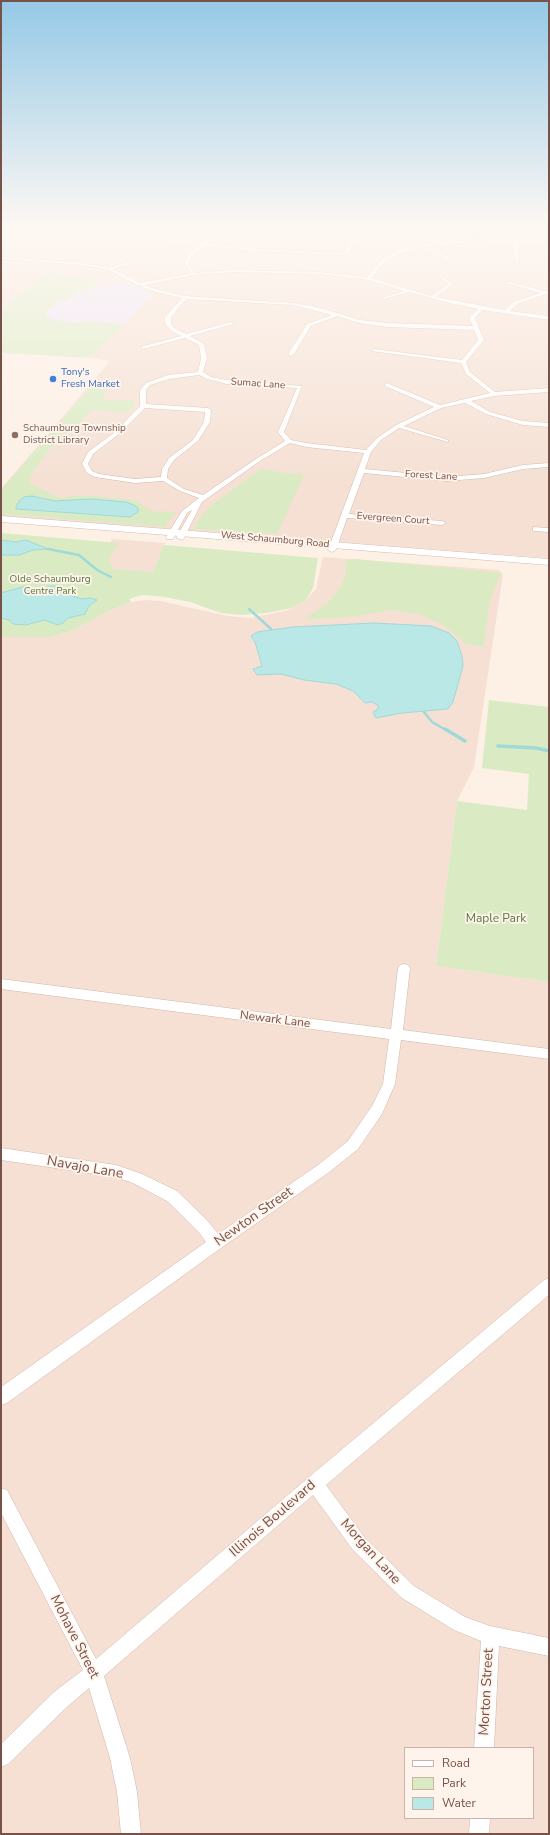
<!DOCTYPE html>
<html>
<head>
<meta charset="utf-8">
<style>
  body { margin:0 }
  #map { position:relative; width:550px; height:1835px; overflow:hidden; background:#fdf0e5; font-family:"Nunito Sans",sans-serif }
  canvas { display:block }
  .frame { position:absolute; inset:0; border:2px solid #775249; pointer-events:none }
  .legend { position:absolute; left:404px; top:1747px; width:130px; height:72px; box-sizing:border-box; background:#fff4ec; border:1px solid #c9b3ab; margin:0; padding:5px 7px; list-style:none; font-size:12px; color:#775249 }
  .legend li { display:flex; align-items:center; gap:8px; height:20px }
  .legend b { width:20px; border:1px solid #c9b3ab }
</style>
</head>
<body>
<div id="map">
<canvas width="550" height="1835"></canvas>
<div class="frame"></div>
<ul class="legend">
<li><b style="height:5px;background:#fff"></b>Road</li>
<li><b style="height:11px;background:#daebc3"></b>Park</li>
<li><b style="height:11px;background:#b9e8e6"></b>Water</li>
</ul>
</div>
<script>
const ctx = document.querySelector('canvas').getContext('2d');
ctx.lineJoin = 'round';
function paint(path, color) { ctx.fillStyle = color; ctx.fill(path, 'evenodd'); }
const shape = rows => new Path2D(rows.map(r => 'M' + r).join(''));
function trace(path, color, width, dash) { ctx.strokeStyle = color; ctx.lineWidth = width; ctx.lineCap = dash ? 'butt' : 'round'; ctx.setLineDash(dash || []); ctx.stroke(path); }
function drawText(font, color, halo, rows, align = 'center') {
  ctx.font = font + ' "Nunito Sans",sans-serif'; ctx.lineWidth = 3.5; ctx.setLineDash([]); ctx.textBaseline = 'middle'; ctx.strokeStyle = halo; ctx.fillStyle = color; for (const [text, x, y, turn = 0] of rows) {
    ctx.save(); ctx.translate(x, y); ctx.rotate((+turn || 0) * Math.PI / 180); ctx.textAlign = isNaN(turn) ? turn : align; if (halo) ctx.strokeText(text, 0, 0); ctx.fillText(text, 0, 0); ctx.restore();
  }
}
paint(shape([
  [16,228,549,228,549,558,1,516,1,489,110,361,90,358,153,294,125,281,100,286,83,278,45,272,1,309,1,248,25,249,41,234,113,235,132,237,136,235,49,231,18,229],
  [112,539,165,543,153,572,99,569],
  [323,557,499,570,503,574,474,767,457,801,436,966,549,982,549,1834,1,1834,1,637,49,637,72,631,111,610,131,602,146,600,161,601,227,616,250,618,289,610,306,600,316,589],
  [405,1748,533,1748,533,1818,405,1818]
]), '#f5e0d3');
paint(shape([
  [125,281,153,294,124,324,86,321,83,323,53,321,45,315,59,301,71,299,82,291]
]), '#ede2fa');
paint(shape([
  [460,228,549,228,549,234,480,234,479,241,473,241,471,233,463,233],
  [11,233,41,234,25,249,1,248,1,240],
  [45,272,83,278,100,286,82,291,66,301,59,301,45,314,52,320,83,323,86,321,124,324,90,358,1,353,1,309],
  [94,383,106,384,104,400,134,400,134,404,128,413,93,410,50,449,30,475,30,484,60,498,78,495,134,500,151,511,176,512,165,527,1,514,1,490],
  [261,469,304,475,277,534,193,529,202,515,213,504],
  [1,533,118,543,109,559,113,569,153,572,164,545,318,558,313,588,306,600,292,608,266,613,242,615,221,613,190,602,165,597,142,595,129,599,131,602,111,610,72,631,49,637,1,637],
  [355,559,501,573,489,603,484,647,466,644,442,624,418,614,389,610,359,616,306,620,308,616,327,604,342,585,346,572,345,561],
  [489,700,549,707,549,982,436,966,457,801,527,810,529,774,482,768]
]), '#daebc3');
const water = shape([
  [32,496,55,501,91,499,126,502,134,505,138,508,138,512,130,517,16,509,16,507,20,500,24,497,32,496],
  [1,540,16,542,26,540,48,549,33,550,19,555,1,555,1,540],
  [26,586,30,590,42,590,50,586,57,586,60,592,82,599,90,598,97,600,89,606,85,614,68,618,63,623,58,625,44,620,26,625,13,624,9,620,1,618,1,593,26,586],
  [374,623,431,626,449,633,457,641,462,656,463,666,453,702,448,709,402,713,376,718,373,712,378,709,378,705,372,702,365,703,353,691,336,684,304,680,281,674,257,675,253,669,262,666,255,642,251,636,257,632,293,627,374,623]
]);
paint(water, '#b9e8e6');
trace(water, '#9fdad9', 1);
trace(shape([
  [48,549,79,555,97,570,111,577],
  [249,609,271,629],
  [424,712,432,722,446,730]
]), '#9fdad9', 2.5);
trace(shape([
  [445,729,465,741],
  [498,746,536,748,549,751]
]), '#9fdad9', 3.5);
const street = shape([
  [1,228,111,233,202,243,218,234,199,228,222,233,269,228,267,229,223,235,206,243,256,249,341,253,345,251,358,228,362,228,349,253,342,255,256,251,204,246,191,257,189,264,195,273,234,270,319,272,367,277,382,259,397,251,420,245,438,243,427,234,424,228,428,228,430,232,443,242,459,241,549,242,549,244,517,244,519,262,517,263,515,262,513,244,459,243,425,247,451,258,449,260,420,247,401,253,386,261,371,278,432,296,449,283,441,280,443,278,454,283,436,297,505,310,513,302,540,293,506,283,506,281,545,291,549,290,549,293,517,304,510,311,549,316,549,320,482,310,475,318,484,340,466,362,470,372,495,392,549,388,549,392,494,396,471,401,490,412,523,421,549,423,549,427,523,425,486,414,465,403,441,408,404,426,448,440,448,442,399,428,381,440,371,452,365,469,447,477,484,474,523,465,549,463,549,467,523,469,484,478,447,481,364,473,349,514,442,521,446,523,442,525,347,518,336,550,332,552,328,550,364,453,306,447,290,443,260,461,202,502,183,540,176,538,192,510,187,513,173,539,167,539,166,537,182,511,199,498,180,491,163,481,135,483,95,477,87,473,82,464,88,452,115,432,140,406,140,390,146,383,168,375,198,372,201,358,199,345,185,338,143,349,140,347,181,336,170,330,165,323,165,317,182,298,148,290,108,270,83,265,1,259,1,257,83,263,109,268,127,262,129,264,113,269,140,283,191,273,185,264,187,256,199,245,111,235,1,230,1,228],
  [234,272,319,274,368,280,404,291,384,297,384,299,409,292,449,303,478,309,469,318,473,326,387,323,360,320,317,307,293,303,185,296,152,288,145,285,194,275,234,272],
  [186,299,293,305,332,315,307,324,288,354,291,356,294,354,311,326,337,316,359,323,387,327,474,330,478,340,462,360,374,349,371,351,461,363,466,374,490,393,440,405,387,383,385,384,385,386,434,407,396,425,377,438,366,450,306,443,291,440,284,432,302,386,227,380,211,377,203,372,207,358,204,344,190,336,234,324,231,322,186,334,174,328,171,323,171,317,186,299],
  [199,375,207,379,227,384,297,388,278,432,285,441,256,459,203,495,184,489,167,478,168,469,174,460,198,441,210,422,211,410,208,408,146,404,146,390,150,385,169,379,199,375],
  [145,408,205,412,204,422,193,440,169,458,162,469,161,477,135,479,99,474,92,471,88,464,93,454,119,434,145,408],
  [279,228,283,228,295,234,292,235,279,228],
  [533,527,549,528,549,532,533,531,533,527],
  [404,964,408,965,410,968,403,1030,549,1049,549,1059,401,1040,395,1084,382,1114,358,1149,328,1173,221,1248,7,1403,1,1405,1,1387,206,1242,197,1230,167,1201,133,1183,116,1177,1,1160,1,1148,116,1165,142,1174,177,1191,207,1220,218,1234,318,1165,348,1141,372,1106,383,1084,389,1039,1,989,1,979,391,1029,398,968,400,965,404,964],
  [549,1278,549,1295,326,1485,365,1538,414,1586,465,1617,490,1626,549,1638,549,1656,499,1646,494,1748,474,1748,481,1641,454,1630,402,1598,353,1550,313,1495,104,1676,130,1758,137,1792,141,1834,121,1834,117,1792,110,1758,89,1688,68,1706,8,1764,1,1767,1,1744,54,1692,83,1670,1,1513,1,1488,7,1490,96,1659,309,1477,544,1280,549,1278],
  [470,1818,490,1818,489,1834,469,1834,470,1818]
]);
const secondary = shape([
  [9,228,15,228,1,238,1,233,9,228],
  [1,516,549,559,549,565,1,522,1,516]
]);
trace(street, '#d1b8ad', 1);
trace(secondary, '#d7b8ad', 1);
paint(street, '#fff');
paint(secondary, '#fff');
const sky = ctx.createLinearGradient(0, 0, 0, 484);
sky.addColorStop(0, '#95c9e7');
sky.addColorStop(0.47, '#fef8f3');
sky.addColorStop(1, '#fef8f300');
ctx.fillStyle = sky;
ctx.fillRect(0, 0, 550, 484);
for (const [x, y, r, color] of [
  [53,379,4,"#3f7fe0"],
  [15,435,4,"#8d6e63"]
]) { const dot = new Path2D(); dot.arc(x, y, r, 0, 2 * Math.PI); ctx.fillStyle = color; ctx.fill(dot); trace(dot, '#fff4ec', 1.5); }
drawText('10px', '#366cbe', '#fff4ec', [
  ["Tony's",61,373],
  ["Fresh Market",61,385]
], 'left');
drawText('10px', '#775249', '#fff4ec', [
  ["Sumac Lane",258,384,4],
  ["Forest Lane",431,476,3],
  ["Evergreen Court",393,519,4],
  ["West Schaumburg Road",275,540,5]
]);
drawText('10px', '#785e54', '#fff4ec', [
  ["Schaumburg Township",23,429],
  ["District Library",23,441]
], 'left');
drawText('10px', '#59783e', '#fff4ec', [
  ["Olde Schaumburg",50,580],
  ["Centre Park",50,592]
]);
drawText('12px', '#59783e', '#fff4ec', [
  ["Maple Park",496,919]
]);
drawText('12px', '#775249', '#fff4ec', [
  ["Newark Lane",275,1020,7]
]);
drawText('14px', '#775249', '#fff4ec', [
  ["Navajo Lane",85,1168,10],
  ["Newton Street",254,1217,-35],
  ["Illinois Boulevard",273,1519,-41],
  ["Morgan Lane",370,1552,48],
  ["Mohave Street",74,1637,63],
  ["Morton Street",487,1692,-87]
]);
</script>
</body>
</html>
